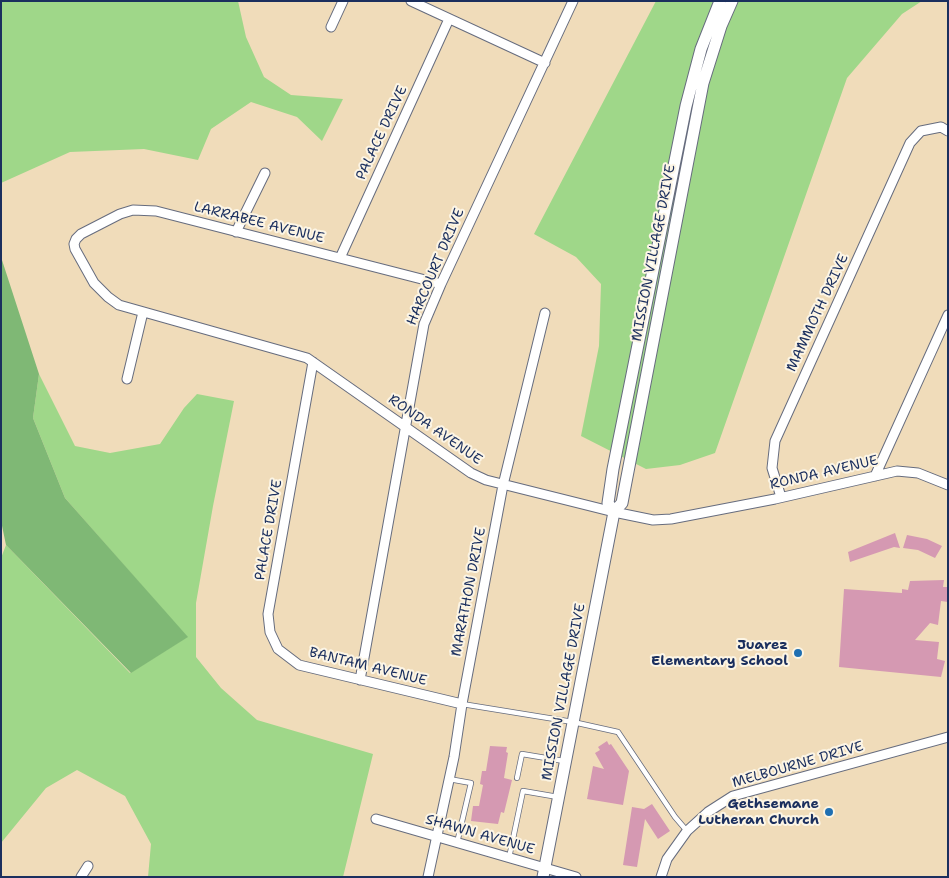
<!DOCTYPE html>
<html>
<head>
<meta charset="utf-8">
<style>
  body { margin:0 }
  #map { position:relative; width:949px; height:878px; overflow:hidden; background:#f0dcba; font-family:"Shantell Sans",sans-serif }
  canvas { display:block }
  .frame { position:absolute; inset:0; border:2px solid #1b2f5e; pointer-events:none }
</style>
</head>
<body>
<div id="map">
<canvas width="949" height="878"></canvas>
<div class="frame"></div>
</div>
<script>
const ctx = document.querySelector('canvas').getContext('2d');
ctx.lineJoin = 'round';
function paint(path, color) { ctx.fillStyle = color; ctx.fill(path, 'evenodd'); }
const shape = rows => new Path2D(rows.map(r => 'M' + r).join(''));
function trace(path, color, width, dash) { ctx.strokeStyle = color; ctx.lineWidth = width; ctx.lineCap = dash ? 'butt' : 'round'; ctx.setLineDash(dash || []); ctx.stroke(path); }
function drawText(font, color, halo, rows, align = 'center') {
  ctx.font = font + ' "Shantell Sans",sans-serif'; ctx.lineWidth = 4; ctx.setLineDash([]); ctx.textBaseline = 'middle'; ctx.strokeStyle = halo; ctx.fillStyle = color; for (const [text, x, y, turn = 0] of rows) {
    ctx.save(); ctx.translate(x, y); ctx.rotate((+turn || 0) * Math.PI / 180); ctx.textAlign = isNaN(turn) ? turn : align; if (halo) ctx.strokeText(text, 0, 0); ctx.fillText(text, 0, 0); ctx.restore();
  }
}
paint(shape([
  [1,1,238,1,246,37,264,77,291,95,343,99,322,141,297,117,251,102,211,129,198,160,144,149,70,152,1,183],
  [656,1,922,1,902,14,847,78,715,453,680,465,646,469,581,436,599,346,601,284,576,257,534,234],
  [39,374,75,446,110,453,160,444,184,408,197,394,234,401,213,506,196,603,196,657,221,688,257,720,373,754,343,877,148,877,151,844,125,796,77,770,46,788,1,843,1,558,6,545,130,673,187,637,65,498,33,418]
]), '#9fd789');
paint(shape([
  [1,257,39,374,33,418,65,498,188,637,131,673,6,545,1,521]
]), '#7fb875');
paint(shape([
  [895,533,900,548,894,547,850,562,848,552],
  [907,535,927,539,942,546,935,558,918,550,903,548],
  [944,580,943,587,948,587,948,602,941,601,938,625,930,623,915,640,939,642,937,659,945,661,941,677,839,667,844,589,902,593,902,589,908,590,910,581],
  [607,741,609,745,611,744,629,771,623,805,587,799,593,766,604,769,595,753,600,750,598,747],
  [490,746,507,747,506,752,508,753,504,778,512,780,504,813,501,812,498,824,471,821,473,806,479,806,483,785,480,784,482,771,486,771],
  [652,804,670,831,658,839,645,819,637,867,623,865,632,807,644,809]
]), '#d599b2');
const lane = shape([
  [462,704,573,722,618,732,675,817,687,831],
  [517,778,522,754,564,761],
  [449,779,471,783,457,843],
  [509,858,523,791,558,797]
]);
const street = shape([
  [411,1,545,63],
  [331,27,343,1],
  [236,232,265,173],
  [340,258,449,19],
  [441,284,156,211,133,210,120,214,81,234,76,239,74,244,75,249,94,283,108,297,119,305,307,358,471,473,486,480,614,512,653,520,671,519,775,499,897,471,918,473,948,485],
  [313,362,268,614,270,632,278,649,299,665,462,704],
  [127,379,143,312],
  [875,476,948,315],
  [781,497,772,468,775,441,910,143,921,131,941,127,948,131],
  [360,680,424,324,441,284,573,1],
  [376,819,576,877],
  [81,877,88,866],
  [428,877,454,757,462,704,503,485,545,313],
  [661,877,667,859,687,831,708,812,733,796,948,737]
]);
const secondary = shape([
  [614,512,608,503,613,469,686,106,701,49,720,1],
  [543,877,614,512,622,503,626,482,703,83,721,26,732,1]
]);
trace(lane, '#666c7e', 6);
trace(street, '#666c7e', 11);
trace(secondary, '#666c7e', 13);
trace(lane, '#fff', 4.5);
trace(street, '#fff', 9);
trace(secondary, '#fff', 11);
for (const [x, y, r, color] of [
  [798,653,5,"#1f6fb2"],
  [829,812,5,"#1f6fb2"]
]) { const dot = new Path2D(); dot.arc(x, y, r, 0, 2 * Math.PI); ctx.fillStyle = color; ctx.fill(dot); trace(dot, '#fcf5e5', 2); }
drawText('14px', '#1b2f5e', '#fcf5e5', [
  ["PALACE DRIVE",382,133,-65],
  ["LARRABEE AVENUE",259,223,14],
  ["MISSION VILLAGE DRIVE",654,253,-79],
  ["HARCOURT DRIVE",436,267,-67],
  ["MAMMOTH DRIVE",818,313,-65],
  ["RONDA AVENUE",435,430,35],
  ["RONDA AVENUE",824,473,-13],
  ["PALACE DRIVE",269,530,-80],
  ["MARATHON DRIVE",469,592,-79],
  ["BANTAM AVENUE",368,667,14],
  ["MISSION VILLAGE DRIVE",564,692,-79],
  ["MELBOURNE DRIVE",798,765,-16],
  ["SHAWN AVENUE",480,835,16]
]);
drawText('bold 14px', '#1b2f5e', '#fcf5e5', [
  ["Juarez",788,645],
  ["Elementary School",788,661],
  ["Gethsemane",819,804],
  ["Lutheran Church",819,820]
], 'right');
</script>
</body>
</html>
